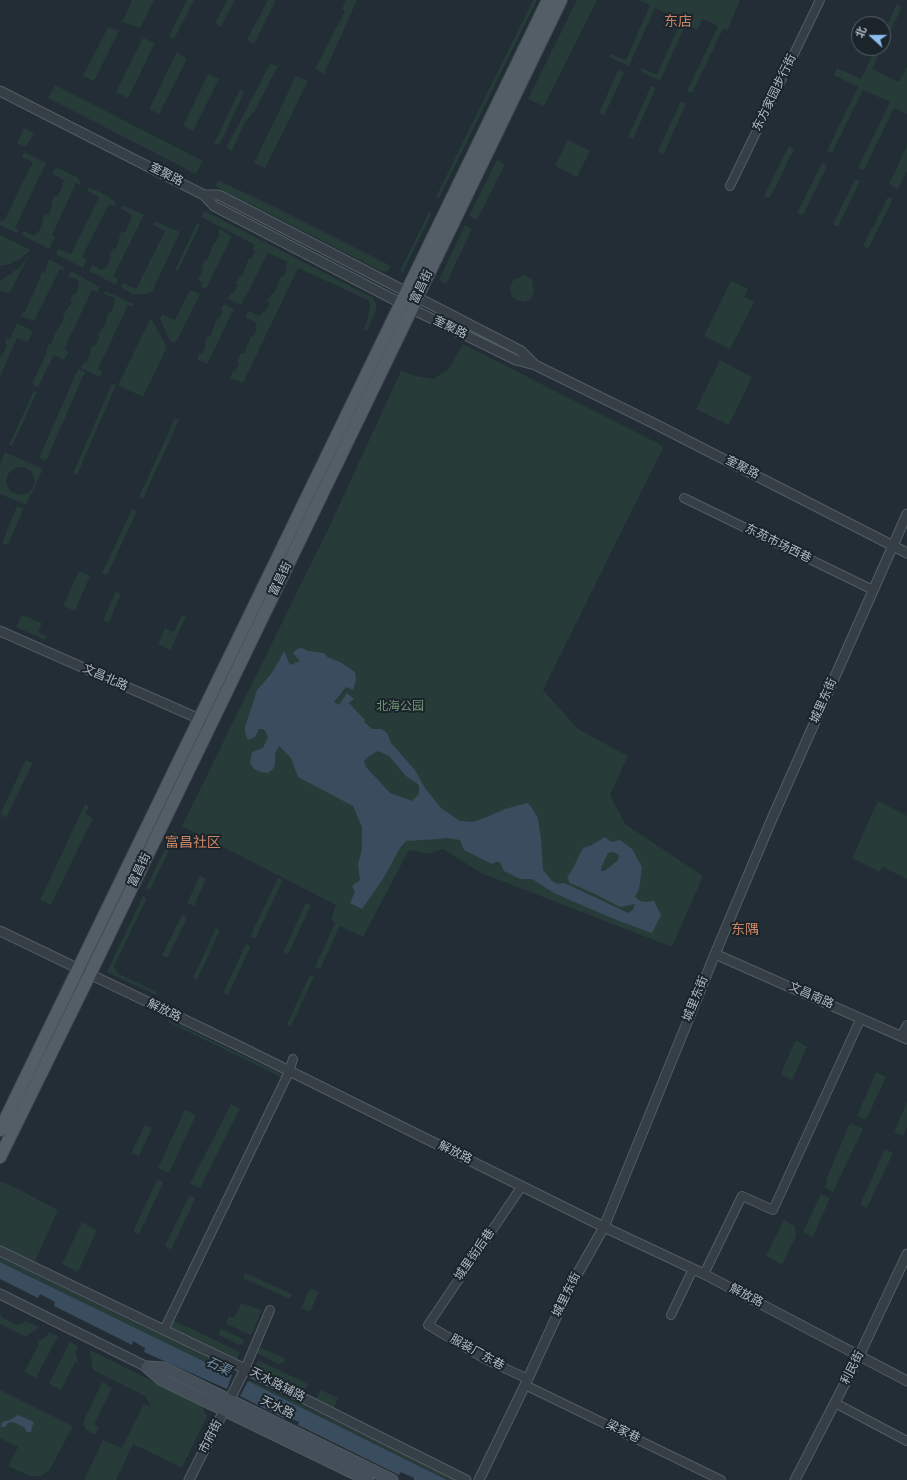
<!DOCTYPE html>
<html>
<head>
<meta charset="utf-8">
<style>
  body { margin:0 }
  #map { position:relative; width:907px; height:1480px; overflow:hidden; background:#222d36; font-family:"Titillium Web","Noto Sans SC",sans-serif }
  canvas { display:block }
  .north { position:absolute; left:851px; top:16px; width:40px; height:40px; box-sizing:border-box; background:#1b242b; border:1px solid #576068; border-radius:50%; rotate:291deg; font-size:11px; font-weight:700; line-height:16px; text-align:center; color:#b0bac3 }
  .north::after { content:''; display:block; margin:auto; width:14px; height:18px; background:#8bbded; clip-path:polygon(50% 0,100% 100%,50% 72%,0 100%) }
</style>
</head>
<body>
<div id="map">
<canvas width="907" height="1480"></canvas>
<div class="north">北</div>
</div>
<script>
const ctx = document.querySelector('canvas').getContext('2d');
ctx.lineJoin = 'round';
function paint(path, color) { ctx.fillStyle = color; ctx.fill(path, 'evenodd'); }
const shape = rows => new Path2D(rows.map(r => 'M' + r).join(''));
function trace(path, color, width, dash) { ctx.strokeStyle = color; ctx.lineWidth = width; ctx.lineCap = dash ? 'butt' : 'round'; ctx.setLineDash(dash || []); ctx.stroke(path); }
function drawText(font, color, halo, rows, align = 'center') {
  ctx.font = font + ' "Titillium Web","Noto Sans SC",sans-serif'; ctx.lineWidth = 4; ctx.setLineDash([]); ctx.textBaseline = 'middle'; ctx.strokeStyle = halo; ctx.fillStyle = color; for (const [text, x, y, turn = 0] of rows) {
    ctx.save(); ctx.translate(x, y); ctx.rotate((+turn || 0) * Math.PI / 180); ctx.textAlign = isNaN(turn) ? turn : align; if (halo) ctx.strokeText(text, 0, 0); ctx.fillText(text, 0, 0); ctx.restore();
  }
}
paint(shape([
  [132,0,154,0,140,28,122,22],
  [187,0,194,0,174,39,169,36],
  [227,0,235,0,221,27,215,23],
  [268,0,276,0,254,44,247,40],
  [346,0,357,0,324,74,315,69,345,11,342,9],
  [533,0,537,0,439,198,436,197],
  [577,0,597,0,544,106,528,99],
  [639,0,740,0,727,31,723,29,692,93,687,91,718,26,703,19,697,30,686,24,660,81,640,71,642,68,657,75,681,20,655,8,629,66,609,57,610,54,626,60,650,5],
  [897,4,902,7,883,46,883,34],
  [108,27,119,31,94,81,83,76],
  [143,38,155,43,128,98,116,92],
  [876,48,882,48,872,69,899,82,907,67,907,114,894,108,864,170,858,168,890,102,863,90,832,153,827,151,858,87,834,75,837,68,861,79],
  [177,52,187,59,159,114,149,109],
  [270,64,278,66,254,112,245,122,232,151,226,148],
  [618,70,624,73,604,116,599,113],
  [208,74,219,79,193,131,183,126],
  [296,76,308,81,265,168,254,163],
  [55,85,203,161,196,174,48,98],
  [651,86,656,88,633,139,628,137],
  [240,89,244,93,220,144,217,145,214,144],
  [681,101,686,103,664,154,658,151],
  [24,128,34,133,26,147,17,143],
  [568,140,590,151,577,177,555,166],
  [789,146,794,149,770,198,764,196],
  [907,146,907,171,898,189,889,184],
  [24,152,46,163,15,228,19,230,17,233,0,225,0,220,4,221,33,162,22,157],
  [497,160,505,164,477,220,469,216],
  [822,163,827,166,803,215,797,213],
  [56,167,77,177,81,183,80,185,76,183,52,235,55,237,49,249,22,235,24,231,34,236,36,233,38,233,43,223,42,221,45,214,48,215,53,205,51,204,54,196,57,197,63,185,62,184,64,180,52,174],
  [855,179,860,181,838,227,833,224],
  [218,180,283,211,391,266,389,270,383,272,215,186],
  [89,187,106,195,114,201,115,204,114,206,109,204,82,257,87,260,83,268,56,254,58,249,71,254,99,197,87,191],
  [888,197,893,199,868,249,863,246],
  [123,205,144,215,113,277,118,279,116,285,89,271,92,265,102,270,104,267,106,268,111,258,109,256,113,248,115,249,120,239,118,238,122,231,125,232,131,220,130,219,132,215,121,209],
  [205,211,373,298,376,304,376,310,367,331,363,330,368,319,369,311,370,305,368,300,298,268,243,383,230,378,233,371,235,372,239,363,237,362,241,353,244,354,251,336,253,337,257,329,255,327,257,323,245,317,248,311,260,316,263,311,265,312,270,303,267,302,272,293,274,294,281,276,283,277,287,269,285,267,287,263,289,263,268,253,241,305,228,299,231,293,233,294,238,285,235,284,240,275,242,276,249,258,251,259,255,251,253,250,255,245,201,217],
  [429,212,432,213,403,272,400,271],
  [155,221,180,232,152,292,146,294,134,295,121,287,123,283,136,289,165,231,153,225],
  [197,223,200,225,178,271,175,270],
  [465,225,472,229,446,284,439,280],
  [220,229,232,236,206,289,200,287,203,283,198,280,203,269,201,267,205,259,207,260,214,242,216,242,220,234,218,233],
  [0,235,31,250,21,258,10,264,0,266],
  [30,253,10,292,7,293,0,290,0,281,20,267],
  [49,259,65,268,64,270,60,269,34,321,21,316,23,312,25,312,32,295,33,295,42,272,45,273],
  [71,271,100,287,97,292,92,290,64,349,69,352,64,360,54,355,38,387,32,384,47,352,46,351,49,344,51,344,58,327,59,328,64,318,63,317,66,310,67,310,72,302,70,301,74,294,76,294,79,285,78,284,79,280,68,276],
  [524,275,532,279,534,291,532,297,529,300,524,302,516,300,512,297,510,289,513,280],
  [731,281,748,289,744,297,754,302,730,349,704,336],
  [190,290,200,294,178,339,176,342,172,342,169,339,160,319,162,314,175,320],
  [105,291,134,304,133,307,128,305,98,369,102,371,100,377,81,368,84,362,86,363,91,352,90,351,93,345,95,346,100,336,98,335,102,328,103,329,107,320,106,319,109,312,111,312,115,303,113,302,115,298,104,294],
  [224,304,234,309,207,364,197,359,199,354,202,354,206,346,204,344,208,336,210,336,217,318,219,319,223,311,221,310],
  [151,318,167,347,143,397,118,385],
  [17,323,33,331,28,342,17,338,0,377,0,357,1,357,7,345,5,343,7,338,10,339],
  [463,344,661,445,663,448,543,690,578,729,628,756,610,795,625,824,703,876,672,947,481,873,443,849,429,854,409,850,363,937,340,926,320,969,315,967,335,923,331,920,336,905,182,826,332,521,401,371,416,376,433,379,448,370],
  [720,360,752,377,729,425,696,409],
  [78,369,85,372,46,461,39,458],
  [112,384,116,385,77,475,73,473],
  [34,391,37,392,12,446,9,445],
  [175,418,179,420,143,499,139,497],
  [5,452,43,469,26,505,0,494,0,463],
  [19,467,24,467,32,472,35,481,32,490,28,493,19,495,10,491,6,483,8,474,15,468],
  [17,506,24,508,8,545,2,543],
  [132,509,137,511,107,575,102,573],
  [79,571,90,576,75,611,63,606],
  [116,591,121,594,109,623,103,621],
  [22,615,42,623,38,632,47,636,45,640,16,627],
  [182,615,186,617,170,650,158,644,165,628,174,632],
  [26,760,33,763,6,818,0,814],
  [878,801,907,816,907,879,883,867,880,872,852,858],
  [85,804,89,806,85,814,93,818,51,905,40,900],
  [173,832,177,833,150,890,146,888],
  [200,876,206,879,194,906,187,903],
  [278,878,283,880,255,939,250,937],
  [143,896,147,898,114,966,119,974,157,992,156,995,107,972],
  [306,903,311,905,288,955,283,952],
  [182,915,187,918,167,958,162,955],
  [216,928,220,930,197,980,193,978],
  [246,944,251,946,228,995,223,993],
  [310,975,314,977,291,1026,287,1024],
  [169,1020,283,1075,283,1078,168,1022],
  [797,1041,807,1047,793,1079,791,1080,782,1075,781,1073,795,1042],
  [876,1072,886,1077,866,1120,857,1116],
  [907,1102,907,1127,903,1136,894,1132],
  [231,1104,240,1109,200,1188,190,1184],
  [185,1110,196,1115,169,1173,158,1168],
  [850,1123,863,1129,833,1192,824,1187,828,1181,826,1180],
  [145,1125,152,1128,139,1156,131,1153],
  [885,1149,893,1153,867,1208,860,1205],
  [157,1180,162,1181,163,1184,139,1234,133,1231],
  [1,1181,20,1190,58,1210,35,1261,0,1246,0,1184],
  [821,1194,830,1198,813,1237,803,1232],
  [189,1196,194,1197,195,1199,171,1250,165,1246],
  [784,1220,795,1226,796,1236,782,1265,766,1256],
  [82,1222,97,1230,78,1272,62,1264],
  [0,1257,233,1370,232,1375,0,1262],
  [245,1273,292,1294,290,1299,243,1278],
  [310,1288,319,1292,310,1312,301,1308],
  [241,1303,262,1310,251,1335,226,1324,229,1316,234,1318],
  [0,1309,1,1317,17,1325,26,1321,39,1327,26,1337,0,1324],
  [173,1320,240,1352,236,1361,169,1329],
  [221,1329,241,1338,244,1341,243,1344,239,1345,219,1335,219,1331],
  [49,1332,58,1336,36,1378,24,1372,39,1344,36,1342,46,1337],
  [70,1342,78,1346,76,1352,78,1363,75,1362,61,1390,49,1384],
  [259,1348,261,1348,283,1357,285,1360,284,1362,279,1364,258,1354,258,1351],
  [90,1350,201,1405,207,1416,182,1468,133,1444,116,1480,84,1480,103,1440,122,1448,144,1404,151,1407,145,1396,93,1370],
  [258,1360,308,1384,304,1392,254,1368],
  [250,1380,457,1480,447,1480,248,1381],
  [102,1382,112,1388,94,1425,99,1427,95,1435,86,1430,84,1425,84,1420],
  [0,1390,73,1426,49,1471,40,1476,30,1476,8,1466,18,1447,0,1438],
  [321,1390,338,1398,334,1408,316,1399]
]), '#273b39');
paint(shape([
  [302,648,308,651,324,653,327,657,340,662,355,672,356,680,353,690,346,687,334,702,339,705,347,693,354,699,349,703,365,720,364,722,372,729,381,729,387,733,391,743,415,770,425,788,441,808,460,821,473,822,487,817,505,809,528,803,532,808,538,818,541,840,543,870,552,881,558,884,563,883,569,885,628,913,633,910,635,904,620,907,595,894,570,883,567,877,571,872,583,848,590,846,605,837,611,842,620,840,632,849,642,867,639,889,635,897,640,901,645,902,654,901,661,915,652,933,619,921,572,901,554,893,532,879,520,879,504,871,500,862,496,862,492,864,464,850,460,840,446,838,438,839,406,841,400,848,383,879,362,909,350,903,355,892,352,886,360,880,358,864,362,849,362,827,353,806,298,777,291,758,279,746,275,754,275,762,274,768,268,773,261,772,254,769,250,763,252,752,263,748,268,737,266,732,263,729,259,729,255,737,248,740,245,733,245,727,257,690,271,674,279,661,284,651,290,665,300,661,293,653,297,649],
  [378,751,389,756,406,776,419,785,419,794,412,801,390,793,366,767,364,761,369,756],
  [614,852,619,855,618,860,606,870,603,871,601,871,601,868,608,853],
  [0,1262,232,1375,227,1389,144,1352,145,1348,133,1341,132,1345,54,1306,55,1302,40,1294,38,1298,0,1279],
  [248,1381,447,1480,414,1480,414,1478,401,1472,399,1475,298,1425,299,1422,287,1417,285,1419,240,1396],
  [18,1415,34,1422,32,1427,31,1432,27,1432,24,1427,13,1422,8,1423,5,1427,1,1427,2,1422,10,1420]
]), '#394d5e');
const minor = shape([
  [730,186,820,0],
  [684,498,873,590],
  [901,1036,907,1025],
  [522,1186,428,1325,485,1359,528,1379],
  [704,1274,742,1196,773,1210,861,1018],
  [671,1315,693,1269],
  [164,1330,289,1072,293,1059],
  [245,1369,270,1310],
  [525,1385,721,1480],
  [835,1403,907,1441]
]);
const tertiary = shape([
  [0,91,204,195,214,206,412,309,516,360,535,365,655,424,907,553],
  [204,195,219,195,521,351,535,365],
  [0,631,211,724],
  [0,931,239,1046,604,1227,704,1274,907,1381],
  [715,954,907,1039],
  [0,1251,245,1369,466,1480],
  [0,1294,147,1367],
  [189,1480,245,1369],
  [479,1480,525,1385,570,1287,604,1227,715,954,771,821,907,514],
  [795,1480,859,1356,907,1254]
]);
const secondary = shape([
  [147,1367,164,1368,392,1480],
  [147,1367,162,1380,368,1480]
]);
const primary = shape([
  [0,1130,548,0],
  [0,1157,90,974,561,0]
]);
trace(minor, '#535d64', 10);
trace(tertiary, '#535d64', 11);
trace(secondary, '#535d64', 13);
trace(primary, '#3f4850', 14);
trace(minor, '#363f46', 8);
trace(tertiary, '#363f46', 9);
trace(secondary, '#444f59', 11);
trace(primary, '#545e66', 12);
drawText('12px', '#b0bac3', '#1b242b', [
  ["东方家园步行街",775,93,-64],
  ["奎聚路",166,175,27],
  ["富昌街",422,287,-64],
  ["奎聚路",450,328,26],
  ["奎聚路",742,468,27],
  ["东苑市场西巷",778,544,26],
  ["富昌街",281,579,-64],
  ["文昌北路",105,678,24],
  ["城里东街",824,701,-66],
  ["富昌街",140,870,-64],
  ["文昌南路",811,996,24],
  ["城里东街",696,999,-68],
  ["解放路",164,1011,26],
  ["解放路",455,1153,26],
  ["城里街后巷",475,1255,-55],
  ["城里东街",567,1295,-64],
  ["解放路",746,1296,27],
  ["服装厂东巷",477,1353,29],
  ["利民街",853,1368,-63],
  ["天水路辅路",277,1385,27],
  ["天水路",277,1408,26],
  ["梁家巷",623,1432,26],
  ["市府街",211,1437,-63]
]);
drawText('12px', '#719675', '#1b242b', [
  ["北海公园",400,707]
]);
drawText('italic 13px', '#738ea4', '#1b242b', [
  ["石渠",218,1367,26]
]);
drawText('14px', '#c98465', '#1b242b', [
  ["东店",678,23],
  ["富昌社区",193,844],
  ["东隅",745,931]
]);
</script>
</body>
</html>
